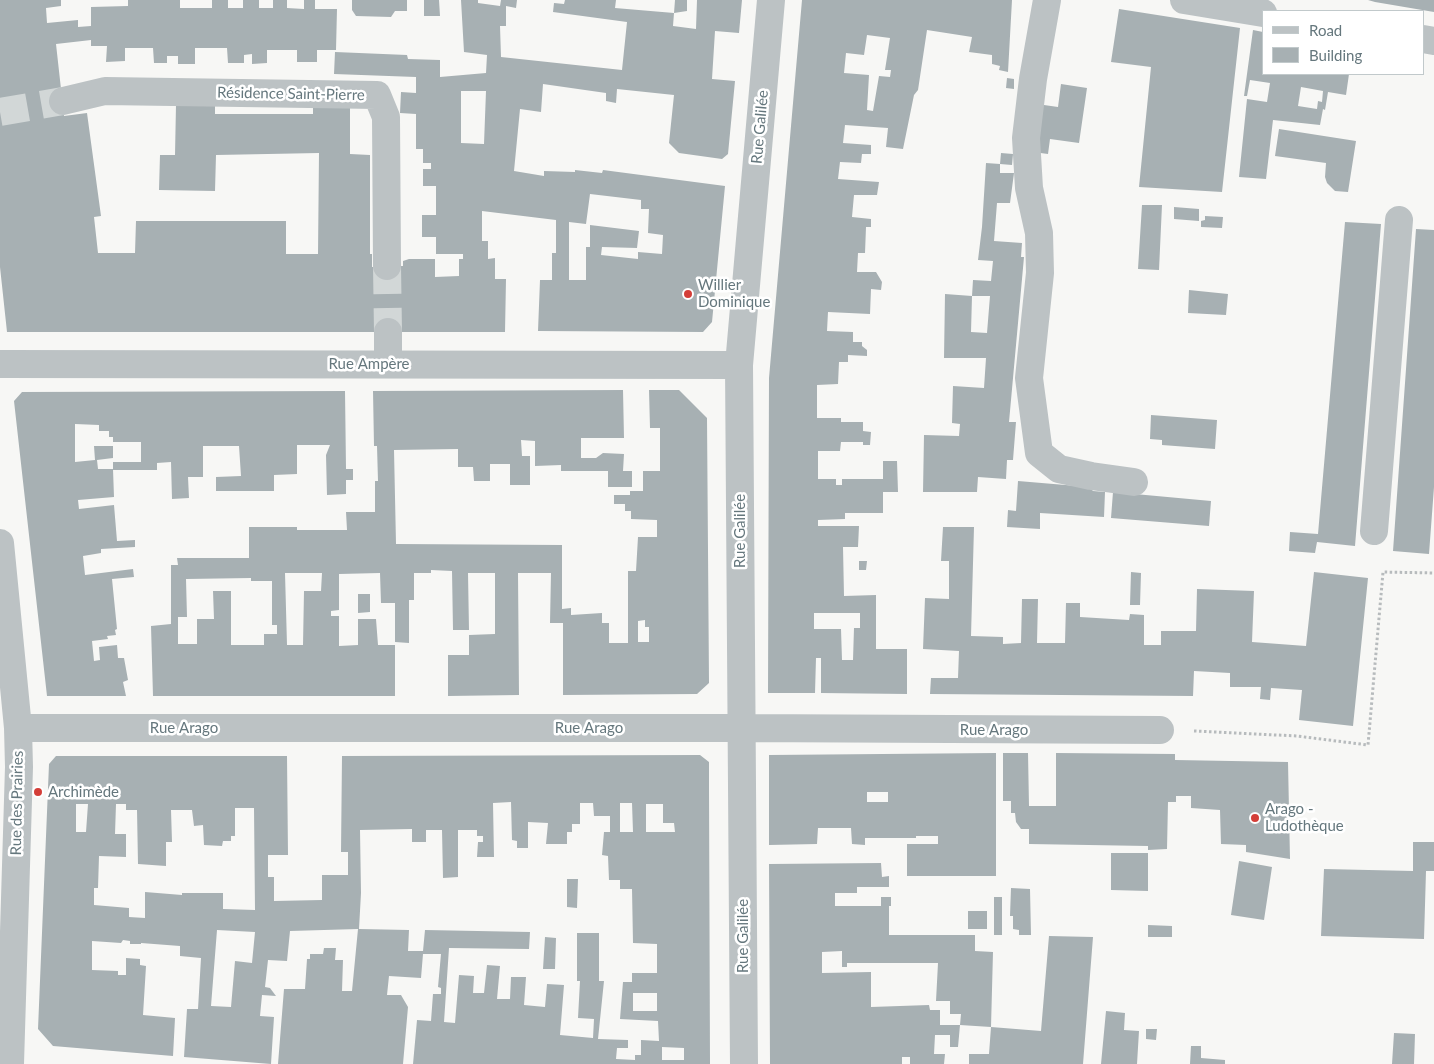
<!DOCTYPE html>
<html>
<head>
<meta charset="utf-8">
<style>
	body { margin:0 }
	#map { position:relative; width:1434px; height:1064px; overflow:hidden; background:#f7f7f5; font-family:Lato,sans-serif }
	canvas { display:block }
	.legend { position:absolute; left:1262px; top:10px; width:162px; height:65px; box-sizing:border-box; background:#fff; border:1px solid #c1c9cb; margin:0; padding:6px 9px; list-style:none; font-size:15px; color:#65777d }
	.legend li { display:flex; align-items:center; gap:10px; height:25px }
	.legend b { width:25px; border:1px solid #c1c9cb }
</style>
</head>
<body>
<div id="map">
<canvas width="1434" height="1064"></canvas>
<ul class="legend">
<li><b style="height:6px;background:#bcc2c4"></b>Road</li>
<li><b style="height:14px;background:#a7b0b3"></b>Building</li>
</ul>
</div>
<script>
const ctx = document.querySelector('canvas').getContext('2d');
ctx.lineJoin = 'round';
function fill(path, color) { ctx.fillStyle = color; ctx.fill(path, 'evenodd'); }
const shape = rows => new Path2D(rows.map(r => 'M' + r).join(''));
function stroke(path, color, width, dash) { ctx.strokeStyle = color; ctx.lineWidth = width; ctx.lineCap = dash ? 'butt' : 'round'; ctx.setLineDash(dash || []); ctx.stroke(path); }
function label(font, color, halo, rows, align = 'center') {
  ctx.font = font + ' Lato,sans-serif'; ctx.lineWidth = 5; ctx.setLineDash([]); ctx.textBaseline = 'middle'; ctx.strokeStyle = halo; ctx.fillStyle = color; for (const [text, x, y, turn = 0] of rows) {
    ctx.save(); ctx.translate(x, y); ctx.rotate((+turn || 0) * Math.PI / 180); ctx.textAlign = isNaN(turn) ? turn : align; if (halo) ctx.strokeText(text, 0, 0); ctx.fillText(text, 0, 0); ctx.restore();
  }
}
const building = shape([
	[0,0,61,0,61,6,46,8,47,23,78,20,78,27,91,26,91,7,128,6,128,0,180,0,180,8,212,8,212,0,228,0,228,8,243,8,243,0,259,0,259,8,273,8,273,0,287,0,287,8,304,9,304,0,315,0,315,9,337,9,336,50,317,50,317,62,297,62,297,50,267,50,267,63,252,64,252,54,244,55,244,63,228,63,227,48,195,48,195,64,178,64,178,56,167,56,167,63,154,63,153,48,125,48,125,61,106,62,107,46,91,46,91,40,56,44,64,116,87,113,101,216,94,217,98,253,135,253,136,221,286,221,286,254,318,254,319,153,216,155,215,191,159,190,160,155,175,155,176,105,215,105,215,114,313,114,313,103,350,103,350,154,370,155,370,254,372,254,372,267,403,266,403,261,409,259,435,259,435,277,459,276,459,259,463,259,463,254,436,254,436,237,422,237,422,215,436,215,436,186,423,186,423,169,431,169,431,163,423,163,423,149,416,149,416,114,400,113,401,92,416,93,416,77,334,74,335,52,407,55,408,59,440,60,440,77,486,73,487,55,464,52,461,0,478,0,478,3,500,6,501,0,517,0,516,8,506,6,506,26,500,26,501,57,622,70,627,22,553,12,554,3,564,4,565,0,616,0,615,8,674,13,673,26,696,29,697,0,742,0,739,33,715,31,712,79,735,81,728,154,722,159,679,153,669,143,674,95,617,89,616,103,606,101,606,93,543,84,541,112,520,109,514,171,544,176,544,171,575,172,575,170,602,173,603,170,725,186,712,322,703,332,538,331,540,280,552,280,552,253,556,253,556,220,482,211,482,241,488,241,488,259,495,258,495,279,506,279,505,332,7,332,0,267],
	[461,91,486,91,484,144,461,143],
	[590,194,641,200,641,209,649,209,648,233,663,235,662,254,638,252,638,259,601,255,602,247,637,248,639,231,590,225,590,247,586,247,586,280,569,280,569,222,586,224],
	[352,0,407,0,407,11,395,11,391,17,356,16,352,10],
	[424,0,439,0,440,16,424,16],
	[675,0,687,0,687,11,674,13],
	[802,0,1012,0,1008,72,999,70,1000,66,992,64,992,55,969,52,972,37,927,30,918,90,914,95,903,149,886,147,888,128,845,125,843,143,871,145,871,154,862,154,861,163,840,162,838,179,879,182,877,195,854,195,852,217,871,219,871,227,866,227,865,253,858,253,857,272,876,272,882,282,881,290,871,289,870,314,828,312,827,331,853,332,853,342,862,342,862,346,867,350,867,356,848,355,848,362,839,362,838,384,817,385,817,418,841,418,841,422,863,422,863,431,871,432,870,445,863,445,863,442,841,442,840,451,818,451,818,479,836,479,836,485,842,485,842,479,883,479,883,461,897,461,898,492,883,492,883,513,845,513,845,519,818,520,818,526,859,526,858,547,843,547,844,596,876,595,876,649,907,649,907,694,821,693,821,658,816,658,815,693,768,693,769,378],
	[867,35,890,38,885,70,891,70,890,77,879,76,873,111,867,110,869,75,844,73,846,53,864,55],
	[814,613,860,613,860,628,854,628,853,660,842,660,841,629,814,629],
	[1368,0,1434,0,1434,12,1375,2],
	[1119,9,1240,28,1222,192,1139,187,1151,67,1111,62],
	[1253,30,1263,32,1263,74,1349,74,1346,95,1328,92,1325,110,1323,109,1320,125,1273,120,1266,179,1239,177,1247,99,1267,102,1270,83,1250,80,1247,96,1244,96],
	[1301,87,1323,91,1322,102,1318,101,1317,109,1298,106],
	[1007,78,1014,79,1014,89,1006,88],
	[1061,84,1087,88,1079,143,1050,139,1048,154,1033,152,1037,104,1058,107],
	[1279,129,1356,141,1348,192,1335,191,1327,183,1325,177,1326,163,1275,156],
	[1001,153,1013,154,1012,165,1000,164],
	[986,163,1000,164,1000,173,1014,173,1010,203,997,203,994,241,1022,243,1021,257,1024,257,1009,422,1016,422,1013,460,1007,460,1006,479,978,477,977,492,923,492,924,435,959,436,960,424,952,423,953,386,984,388,986,358,944,358,945,294,972,296,971,332,987,333,990,296,972,296,973,280,991,281,993,261,978,260,982,227],
	[1142,205,1162,205,1159,270,1138,269],
	[1174,207,1199,209,1199,221,1174,219],
	[1205,216,1223,217,1222,228,1201,227,1201,221,1205,220],
	[1345,222,1381,224,1355,546,1317,542,1315,553,1289,551,1290,532,1318,534],
	[1416,229,1434,230,1434,487,1429,554,1393,551],
	[1189,290,1228,294,1226,315,1188,313],
	[623,390,624,438,581,438,581,458,596,458,603,453,624,454,623,471,632,471,632,487,608,487,608,471,561,471,561,465,535,466,535,441,521,440,522,456,530,456,530,485,510,485,510,464,490,464,490,481,474,481,473,467,458,467,458,449,394,450,396,544,562,545,562,609,571,608,571,615,602,613,602,623,609,623,609,643,628,643,628,571,636,571,638,537,657,537,657,520,631,519,631,511,625,511,625,504,614,504,614,495,630,495,630,491,643,491,643,471,660,471,660,428,650,428,649,390,679,390,707,418,709,683,697,694,563,695,563,623,550,623,551,573,518,573,519,695,448,696,448,655,469,655,469,635,495,634,495,573,468,573,469,630,453,630,452,571,431,570,431,573,414,573,414,600,409,600,409,643,395,642,395,603,381,603,380,573,339,574,339,610,331,611,331,616,339,616,339,646,358,645,358,619,376,619,378,645,395,645,395,696,153,696,151,626,171,624,171,565,178,565,177,558,249,558,249,527,297,527,297,530,347,530,346,512,375,512,375,481,378,481,377,446,374,446,373,391],
	[285,573,322,573,321,591,304,591,303,645,287,645],
	[251,578,251,581,272,581,272,625,277,625,277,634,264,634,264,645,231,645,231,591,213,591,214,619,197,619,197,644,178,644,178,617,187,617,186,579],
	[645,620,645,627,649,627,649,642,638,642,638,621],
	[345,391,346,469,353,469,353,480,346,480,346,494,327,495,326,455,330,445,297,445,297,474,274,475,274,491,216,491,216,477,241,476,239,446,203,446,203,477,188,477,189,498,172,499,171,462,157,463,157,470,113,470,113,462,141,462,141,442,113,442,113,437,109,437,109,431,99,431,99,425,75,424,75,462,95,460,94,446,113,446,113,458,97,460,98,469,113,469,114,497,78,500,79,509,114,505,117,541,135,540,135,547,101,549,101,553,83,556,85,575,133,569,134,577,112,579,117,629,115,630,116,635,107,636,108,639,92,641,94,661,100,660,99,647,117,645,118,658,124,658,128,680,123,682,126,696,47,696,14,401,22,392],
	[1151,415,1217,420,1215,449,1162,445,1162,440,1150,439],
	[1018,481,1089,487,1093,491,1105,492,1104,517,1040,513,1040,529,1007,527,1008,510,1016,511],
	[1113,492,1211,501,1209,526,1111,518],
	[943,527,974,527,971,636,1003,637,1003,644,1021,643,1022,599,1038,599,1037,643,1065,643,1066,603,1080,603,1080,617,1129,620,1130,614,1144,615,1144,645,1161,645,1161,631,1196,631,1197,589,1254,591,1252,642,1306,646,1314,572,1368,578,1353,726,1299,720,1302,690,1271,688,1270,700,1260,699,1261,687,1230,687,1230,673,1194,671,1193,696,930,694,931,678,958,678,959,651,923,649,925,598,949,599,949,561,941,561],
	[859,561,867,561,866,570,859,570],
	[1131,572,1141,573,1140,605,1130,605],
	[358,594,370,594,370,612,358,613],
	[996,753,996,876,907,876,907,844,938,844,938,836,916,836,916,838,865,838,865,845,852,844,851,828,818,828,817,844,769,845,769,755],
	[867,792,888,792,888,802,867,802],
	[1003,753,1028,753,1029,806,1056,806,1056,753,1175,754,1175,760,1288,762,1290,859,1246,852,1246,845,1221,844,1220,810,1191,808,1191,796,1176,796,1176,802,1168,802,1167,849,1148,850,1148,846,1029,844,1029,829,1021,829,1016,822,1015,813,1011,813,1011,801,1003,801],
	[700,755,709,762,709,787,710,1064,413,1064,417,1020,431,1021,433,994,441,994,441,988,438,987,441,954,423,954,421,978,389,976,387,995,401,995,408,1007,403,1064,278,1064,284,989,305,989,307,959,310,959,310,954,323,954,324,948,336,948,335,960,343,960,342,991,352,991,358,929,290,931,287,961,268,960,265,987,270,988,276,996,262,995,260,1016,274,1017,271,1064,184,1057,187,1009,198,1009,201,958,180,956,180,946,141,943,141,944,130,944,130,941,123,940,121,943,92,941,92,970,118,971,118,975,126,975,126,958,140,959,140,965,146,966,143,1015,175,1018,173,1056,53,1046,38,1029,49,764,56,756,287,756,288,855,268,855,268,877,274,877,274,901,322,900,322,875,348,875,348,852,341,852,342,756],
	[511,802,512,840,517,841,517,848,528,848,528,822,548,823,546,844,567,844,567,832,572,832,572,824,580,824,580,803,593,803,594,816,610,816,610,832,604,832,602,855,608,856,609,880,620,880,620,889,632,889,633,943,657,944,657,973,632,973,632,982,623,982,620,1019,658,1021,659,1041,641,1040,641,1055,635,1055,635,1060,616,1059,617,1048,628,1048,628,1040,598,1039,604,981,599,981,599,933,577,933,577,981,580,981,578,1018,594,1019,593,1038,560,1035,564,985,547,984,545,1007,524,1005,526,977,511,977,510,999,497,999,500,966,487,965,484,993,473,993,474,976,459,975,455,1023,444,1022,449,948,529,949,530,932,425,930,423,951,408,951,409,930,359,929,361,893,360,830,412,829,412,842,426,842,426,830,442,830,443,878,458,877,458,830,477,830,477,836,483,836,483,842,478,842,477,857,494,857,493,803],
	[620,803,632,803,633,832,620,832],
	[76,804,88,804,86,832,76,832],
	[116,804,126,804,126,810,137,810,138,864,166,866,166,842,172,842,171,810,192,810,194,826,203,825,204,845,222,846,223,841,231,841,231,836,235,836,235,808,254,808,255,910,223,909,223,893,182,893,182,895,145,892,145,918,129,917,129,908,94,905,94,888,98,888,99,856,126,857,126,834,115,834],
	[646,804,663,804,663,823,674,823,675,832,646,832],
	[217,930,255,932,252,963,235,961,231,1007,211,1006],
	[633,993,657,993,657,1011,633,1011],
	[662,1047,684,1048,684,1060,662,1060],
	[1413,842,1434,842,1434,871,1426,871,1424,939,1321,936,1324,869,1413,871],
	[1111,853,1148,853,1148,891,1111,890],
	[1239,861,1272,867,1264,920,1231,915],
	[881,863,882,877,889,876,889,887,857,887,857,893,835,893,835,906,881,906,881,897,891,897,891,906,889,906,889,935,975,935,975,951,993,952,991,1027,960,1025,961,1014,950,1014,950,1001,936,1001,938,963,847,963,847,967,842,967,842,951,822,952,822,973,871,972,871,1007,929,1005,930,1010,940,1010,940,1025,960,1025,958,1047,950,1047,950,1035,935,1035,934,1054,945,1054,944,1064,910,1064,910,1057,902,1057,902,1064,770,1064,769,864],
	[567,879,578,879,577,908,567,907],
	[1011,888,1030,889,1031,935,1019,935,1019,930,1013,929,1013,916,1010,916],
	[994,897,1002,897,1002,935,994,935],
	[968,911,987,911,987,929,968,929],
	[1148,925,1172,926,1172,937,1148,937],
	[1049,936,1093,937,1083,1064,969,1064,969,1054,989,1054,991,1027,1041,1031],
	[545,937,556,938,555,969,543,969],
	[1106,1011,1125,1013,1124,1030,1139,1031,1137,1064,1101,1064],
	[1146,1029,1157,1029,1156,1040,1146,1039],
	[1394,1033,1415,1034,1414,1064,1392,1064],
	[1191,1046,1201,1046,1201,1058,1225,1060,1225,1064,1190,1064]
]);
const minorTunnel = shape([
	[0,112,63,101],
	[387,266,388,332]
]);
const path = shape([
	[1194,731,1297,736,1368,745,1383,572,1434,573]
]);
const minor = shape([
	[1047,0,1033,79,1026,138,1029,188,1039,233,1040,273,1029,378,1039,453,1059,469,1091,476,1134,482],
	[1184,0,1263,13],
	[1423,39,1434,41],
	[63,101,105,91,377,95,386,117,387,266],
	[388,332,388,364],
	[0,364,739,365],
	[1374,531,1399,220],
	[0,543,18,728,19,767,10,1064],
	[18,728,741,728,1160,730],
	[744,1064,739,365,771,0]
]);
const markers = [
	[688,294,5,"#d43e38"],
	[38,792,5,"#d43e38"],
	[1255,818,5,"#d43e38"]
];
const streetNames = [
	["Résidence Saint-Pierre",291,94,1],
	["Rue Galilée",760,127,-85],
	["Rue Ampère",369,364],
	["Rue Galilée",740,531,-90],
	["Rue Arago",184,728],
	["Rue Arago",589,728],
	["Rue Arago",994,730],
	["Rue des Prairies",17,803,-89],
	["Rue Galilée",743,936,-90]
];
const poiNames = [
	["Willier",698,285],
	["Dominique",698,302],
	["Archimède",48,792],
	["Arago -",1265,809],
	["Ludothèque",1265,826]
];
fill(building, '#a7b0b3');
stroke(minorTunnel, '#d2d7d7', 28, [28, 14]);
stroke(path, '#b7bbbd', 3, [2.5, 2.5]);
stroke(minor, '#bcc2c4', 28);
for (const [x, y, r, color] of markers) { const dot = new Path2D(); dot.arc(x, y, r, 0, 2 * Math.PI); ctx.fillStyle = color; ctx.fill(dot); stroke(dot, '#fff', 2); }
label('15px', '#65777d', '#fff', streetNames);
label('15px', '#65777d', '#fff', poiNames, 'left');
</script>
</body>
</html>
